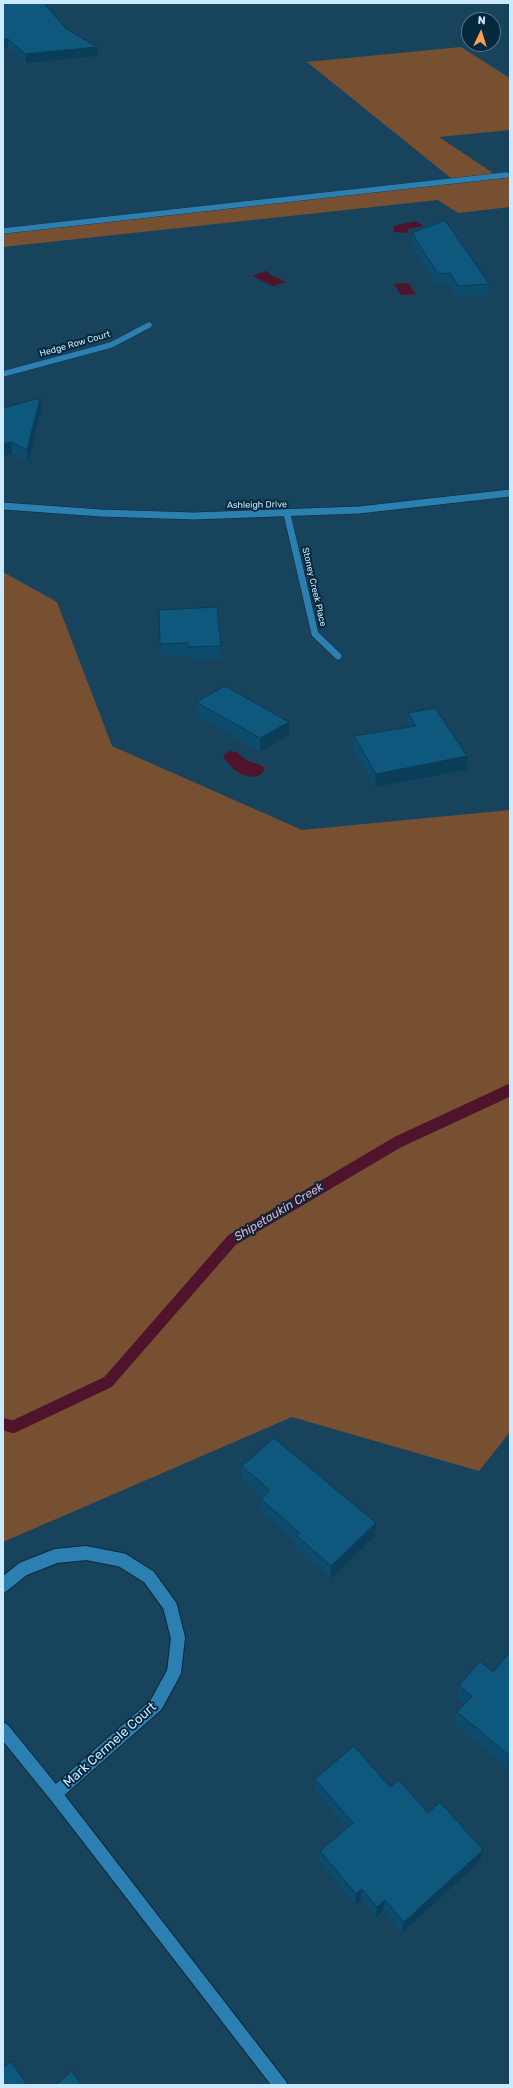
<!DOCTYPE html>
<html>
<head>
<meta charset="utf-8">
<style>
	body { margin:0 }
	#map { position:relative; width:513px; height:2088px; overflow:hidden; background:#18435d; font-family:Rubik,sans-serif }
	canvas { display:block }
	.frame { position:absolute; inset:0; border:4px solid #cbe9ff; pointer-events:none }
	.north { position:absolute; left:461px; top:12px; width:40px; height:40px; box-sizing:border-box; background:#05283d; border:1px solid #54758b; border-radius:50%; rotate:4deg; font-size:11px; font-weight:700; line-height:16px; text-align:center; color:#cbe9ff }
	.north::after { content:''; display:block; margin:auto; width:14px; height:18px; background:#fa9f4f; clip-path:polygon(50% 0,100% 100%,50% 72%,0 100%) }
</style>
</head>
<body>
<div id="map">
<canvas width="513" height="2088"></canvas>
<div class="frame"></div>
<div class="north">N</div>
</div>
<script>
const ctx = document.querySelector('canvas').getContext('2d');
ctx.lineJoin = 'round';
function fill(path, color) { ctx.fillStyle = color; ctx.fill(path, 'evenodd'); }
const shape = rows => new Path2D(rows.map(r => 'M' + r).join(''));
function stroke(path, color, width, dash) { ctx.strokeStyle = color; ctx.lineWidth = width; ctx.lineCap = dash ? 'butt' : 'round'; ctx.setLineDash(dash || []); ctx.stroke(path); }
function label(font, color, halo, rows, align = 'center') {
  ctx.font = font + ' Rubik,sans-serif'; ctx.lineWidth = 4; ctx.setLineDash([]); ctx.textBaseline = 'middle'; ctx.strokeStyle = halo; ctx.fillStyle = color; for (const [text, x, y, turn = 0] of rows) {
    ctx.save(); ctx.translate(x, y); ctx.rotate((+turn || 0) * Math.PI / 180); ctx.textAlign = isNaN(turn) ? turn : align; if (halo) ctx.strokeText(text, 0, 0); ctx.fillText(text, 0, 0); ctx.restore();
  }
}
const green = shape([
	[461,47,510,78,510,130,439,137,496,175,510,174,510,207,458,213,438,200,3,247,3,230,452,179,307,62],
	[3,572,57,602,112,746,302,830,510,810,510,1432,479,1471,292,1417,3,1542]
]);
const water = shape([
	[416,221,423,226,408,229,408,232,404,233,394,232,394,226],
	[266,271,270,273,269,274,286,282,273,286,252,276],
	[408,283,416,294,401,295,394,284],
	[230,751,237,752,246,760,263,766,264,771,260,775,253,777,243,775,233,769,223,757,226,753]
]);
const stream = shape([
	[3,1424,13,1427,108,1382,232,1240,398,1142,510,1090]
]);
const minorFar3 = shape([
	[497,176,510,175]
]);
const minorFar2 = shape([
	[3,231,506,175],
	[3,374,111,345,149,325]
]);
const minorFar1 = shape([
	[3,506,101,513,194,516,359,510,510,493],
	[287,514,315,634,338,656]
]);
const minor = shape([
	[3,1585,23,1569,56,1556,86,1553,122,1560,149,1577,170,1606,178,1638,174,1672,156,1705,55,1794,3,1730],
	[55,1794,280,2085]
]);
const wall = shape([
	[3,3,65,28,98,56,26,63,8,48],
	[412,233,489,284,488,295,457,297,449,284,437,285,411,244],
	[3,408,41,410,28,462,12,454,3,456],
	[159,610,221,646,221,659,189,660,189,656,161,657],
	[196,702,289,722,289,735,260,752,196,715],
	[408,713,467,756,466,770,375,787,353,749,354,736,407,727],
	[242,1466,376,1523,375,1536,331,1579,296,1549,296,1543,261,1512,261,1499,262,1497,242,1479],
	[510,1652,510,1770,455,1724,457,1712,464,1704,457,1698,459,1686,493,1672],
	[315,1779,428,1813,480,1861,402,1933,383,1911,376,1918,361,1900,355,1905,320,1862,320,1851,347,1828,315,1791]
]);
const shadedWall = shape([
	[3,39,8,39,8,48,3,48],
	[97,47,98,56,26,63,25,54],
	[40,398,41,410,28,462,27,450],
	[11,442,12,454,3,456,3,444],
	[289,722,289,735,260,752,260,738],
	[467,756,466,770,375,787,376,774],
	[376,1523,375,1536,331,1579,331,1566],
	[483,1850,480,1861,402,1933,404,1922],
	[362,1889,361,1900,355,1905,356,1894],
	[385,1900,383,1911,376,1918,377,1907]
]);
const building = shape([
	[3,3,44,3,65,28,97,47,25,54,8,39,3,39,3,3],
	[445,220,489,284,458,286,450,273,438,274,412,233,445,220],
	[40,398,27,450,11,442,3,444,3,408,40,398],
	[217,607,221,646,188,647,188,643,160,644,159,610,217,607],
	[225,686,289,722,260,738,196,702,225,686],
	[435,708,467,756,376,774,354,736,416,726,408,713,435,708],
	[274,1438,376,1523,331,1566,297,1536,300,1533,261,1499,270,1490,242,1466,274,1438],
	[510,1652,510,1756,457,1712,472,1696,459,1686,480,1661,493,1672,510,1652],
	[354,1746,390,1787,399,1780,428,1813,440,1802,483,1850,404,1922,385,1900,377,1907,362,1889,356,1894,320,1851,353,1823,315,1779,354,1746],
	[11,2061,27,2085,3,2085,3,2068,11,2061],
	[72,2071,81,2085,56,2085,72,2071]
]);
const farStreetnames = [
	["Hedge Row Court",75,344,-16],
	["Ashleigh Drive",257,505,-1],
	["Stoney Creek Place",314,587,77]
];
const waterNames = [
	["Shipetaukin Creek",279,1212,-31]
];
const nearStreetnames = [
	["Mark Cermele Court",110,1745,-42]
];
fill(green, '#765031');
fill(water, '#4f142c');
stroke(stream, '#4f142c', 12);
stroke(minorFar3, '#0e2838', 5);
stroke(minorFar2, '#0e2838', 6);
stroke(minorFar1, '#0e2838', 8);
stroke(minor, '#0e2838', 16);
stroke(minorFar3, '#2c80b1', 4.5);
stroke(minorFar2, '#2c80b1', 5.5);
stroke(minorFar1, '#2c80b1', 7);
stroke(minor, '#2c80b1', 14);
fill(wall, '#0c4b6c');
fill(shadedWall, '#0a3d58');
fill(building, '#0e577d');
stroke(building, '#0a3d58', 1);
label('9px', '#cbe9ff', '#05283d', farStreetnames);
label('italic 12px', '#f5a6be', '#05283d', waterNames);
label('13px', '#cbe9ff', '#05283d', nearStreetnames);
</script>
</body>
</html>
